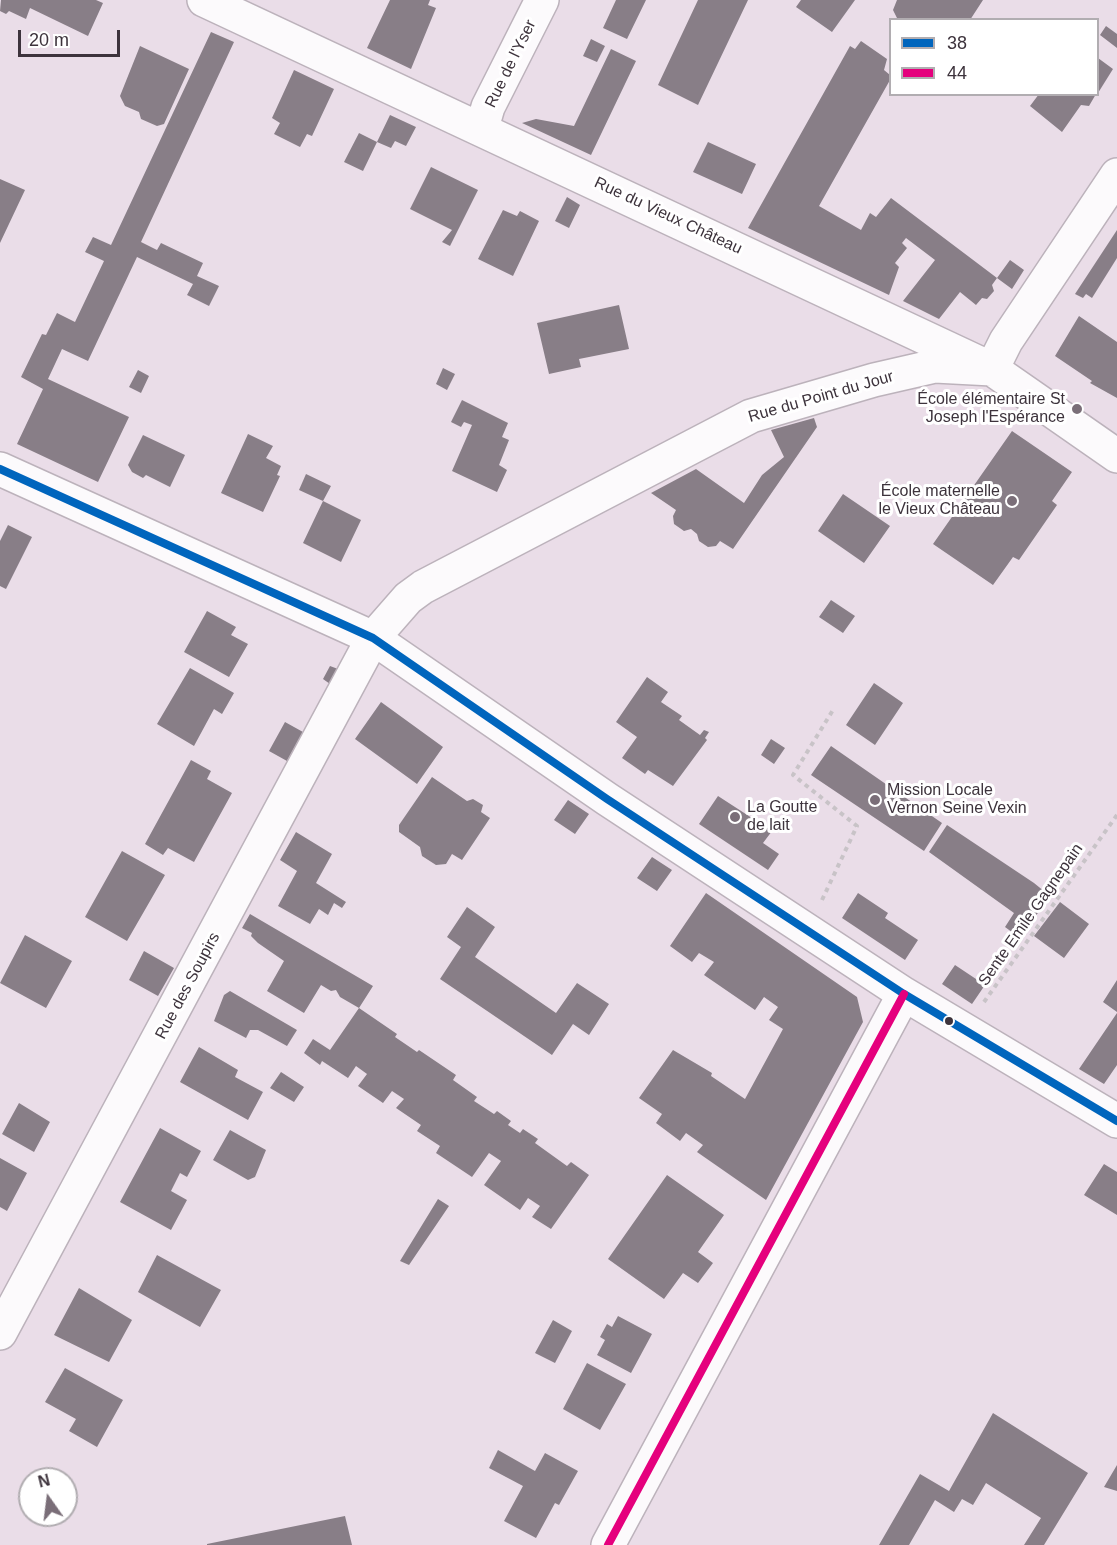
<!DOCTYPE html>
<html>
<head>
<meta charset="utf-8">
<style>
	body { margin:0 }
	#map { position:relative; width:1117px; height:1545px; overflow:hidden; background:#eadde8; font-family:Helvetica,sans-serif }
	canvas { display:block }
	.legend { position:absolute; left:889px; top:18px; width:210px; height:78px; box-sizing:border-box; background:#fff; border:2px solid #b1adb1; margin:0; padding:8px 10px; list-style:none; font-size:18px; color:#3d333c }
	.legend li { display:flex; align-items:center; gap:12px; height:30px }
	.legend b { width:30px; border:2px solid #b1adb1 }
	.north { position:absolute; left:18px; top:1467px; width:60px; height:60px; box-sizing:border-box; background:#fff; border:2px solid #b1adb1; border-radius:50%; rotate:346deg; font-size:16px; font-weight:700; line-height:24px; text-align:center; color:#3d333c }
	.north::after { content:''; display:block; margin:auto; width:21px; height:27px; background:#7a6e78; clip-path:polygon(50% 0,100% 100%,50% 72%,0 100%) }
	.scale { position:absolute; left:18px; top:30px; width:102px; height:27px; box-sizing:border-box; border:3px solid #3d333c; border-top:0; padding-left:8px; font-size:18px; line-height:21px; white-space:nowrap; color:#3d333c; -webkit-text-stroke:4px #fff; paint-order:stroke }
</style>
</head>
<body>
<div id="map">
<canvas width="1117" height="1545"></canvas>
<ul class="legend">
<li><b style="height:8px;background:#0065bd"></b>38</li>
<li><b style="height:8px;background:#e5007d"></b>44</li>
</ul>
<div class="north">N</div>
<div class="scale">20 m</div>
</div>
<script>
const ctx = document.querySelector('canvas').getContext('2d');
ctx.lineJoin = 'round';
function fill(path, color) { ctx.fillStyle = color; ctx.fill(path, 'evenodd'); }
const shape = rows => new Path2D(rows.map(r => 'M' + r).join(''));
function stroke(path, color, width, dash) { ctx.strokeStyle = color; ctx.lineWidth = width; ctx.lineCap = dash ? 'butt' : 'round'; ctx.setLineDash(dash || []); ctx.stroke(path); }
function label(font, color, halo, rows, align = 'center') {
  ctx.font = font + ' Helvetica,sans-serif'; ctx.lineWidth = 6; ctx.setLineDash([]); ctx.textBaseline = 'middle'; ctx.strokeStyle = halo; ctx.fillStyle = color; for (const [text, x, y, turn = 0] of rows) {
    ctx.save(); ctx.translate(x, y); ctx.rotate((+turn || 0) * Math.PI / 180); ctx.textAlign = isNaN(turn) ? turn : align; if (halo) ctx.strokeText(text, 0, 0); ctx.fillText(text, 0, 0); ctx.restore();
  }
}
const building = shape([
	[1,0,96,0,103,3,88,36,30,8,26,19,9,11,6,14,0,11],
	[390,0,430,0,428,5,436,8,411,69,367,48],
	[616,0,646,0,627,39,603,28],
	[698,0,748,0,698,105,658,85],
	[801,0,855,0,832,32,796,7],
	[897,0,983,0,970,20,898,20,893,10],
	[1106,26,1117,34,1117,48,1100,35],
	[211,32,234,42,141,242,157,250,161,243,203,263,197,276,219,286,209,306,187,295,193,284,137,257,88,361,62,349,48,379,129,417,98,482,17,444,43,389,21,377,42,334,46,335,57,313,75,322,104,261,85,252,93,237,111,245],
	[591,39,605,46,597,62,583,56],
	[861,41,887,59,884,70,890,75,890,80,819,206,861,230,870,213,876,217,891,198,997,278,1010,260,1024,270,1012,289,997,278,992,285,994,291,987,299,982,298,976,305,960,292,939,319,903,301,935,260,906,238,902,243,907,248,895,263,899,267,889,295,748,228,850,46,855,49],
	[140,46,189,69,164,124,157,126,141,119,139,112,125,106,120,96],
	[611,49,636,61,591,155,522,123,536,119,574,126],
	[1098,58,1113,69,1098,93],
	[294,70,334,89,312,136,307,134,300,147,274,134,280,123,272,118],
	[1039,94,1096,94,1089,106,1081,105,1062,132,1030,106],
	[390,115,416,127,406,146,395,141,391,148,377,142],
	[359,133,377,142,363,171,344,162],
	[708,142,756,164,742,194,693,172],
	[431,167,478,190,450,246,442,242,452,230,410,209],
	[0,179,25,190,0,243],
	[567,197,580,205,569,228,555,221],
	[503,210,517,216,520,211,539,221,513,276,478,259],
	[1117,230,1117,258,1092,298,1086,294,1083,298,1075,294],
	[619,305,629,349,579,359,581,367,549,374,537,323],
	[1079,316,1117,342,1117,398,1090,383,1092,381,1055,356],
	[443,368,455,374,447,390,436,384],
	[138,370,149,376,141,393,129,387],
	[462,400,508,423,502,437,509,440,499,465,507,470,497,492,452,471,472,425,464,422,461,427,451,422],
	[814,418,817,427,733,549,720,541,716,546,708,547,699,541,697,534,691,529,684,531,674,524,673,516,676,510,651,493,696,469,744,503,762,475,784,457,771,430],
	[1012,431,1072,472,1052,501,1057,505,1019,560,1013,557,993,585,933,544],
	[248,434,273,446,266,458,281,466,277,475,280,476,263,512,221,493],
	[143,435,185,455,170,487,146,475,143,478,132,472,128,465],
	[306,474,331,486,323,501,299,490],
	[843,494,890,526,864,563,818,531],
	[323,501,361,520,341,562,303,543],
	[8,525,32,537,6,589,0,586,0,541],
	[831,600,855,616,843,633,819,617],
	[207,611,236,627,231,635,248,644,229,677,184,652],
	[330,666,338,669,330,684,323,679],
	[190,668,234,693,222,714,214,709,194,746,157,724],
	[647,677,668,692,661,702,682,716,679,720,700,735,704,730,709,732,705,738,707,740,673,786,648,770,645,774,622,758,637,737,616,722],
	[874,683,903,703,875,745,846,725],
	[381,702,443,747,417,784,355,739],
	[285,722,303,732,287,761,269,751],
	[771,739,785,748,774,764,761,755],
	[831,746,942,823,924,851,811,775],
	[191,760,211,771,207,779,232,793,194,862,168,848,163,855,145,844],
	[432,777,467,801,473,799,483,805,481,812,490,818,462,860,452,854,446,864,436,865,422,856,420,847,399,832,399,825],
	[718,796,772,831,763,843,779,854,768,870,699,824],
	[568,800,589,814,575,834,554,820],
	[947,825,1034,883,1050,896,1020,938,1005,927,1014,913,929,852],
	[296,832,332,854,316,883,346,902,342,908,334,903,328,915,319,909,310,924,278,906,297,871,280,860],
	[122,851,165,875,127,941,85,917],
	[652,857,672,870,657,891,637,878],
	[706,893,857,997,863,1022,766,1200,697,1152,703,1145,686,1133,680,1141,656,1123,662,1114,639,1098,673,1050,712,1073,711,1076,745,1099,783,1029,769,1020,778,1007,764,997,755,1010,704,975,714,962,699,953,692,962,670,946],
	[858,893,888,913,885,918,918,940,905,960,842,918],
	[1060,902,1089,924,1064,958,1034,936],
	[467,907,495,927,475,957,556,1013,577,983,609,1004,589,1035,573,1024,552,1055,440,979,461,947,447,937],
	[250,914,373,986,359,1008,340,997,336,990,331,991,321,985,304,1013,267,991,284,961,258,943,251,936,252,933,242,928],
	[25,935,72,961,46,1008,0,983],
	[144,951,174,968,158,996,129,980],
	[955,965,985,985,972,1004,942,984],
	[1117,980,1117,1012,1103,1002],
	[230,991,297,1030,287,1046,258,1030,250,1030,246,1038,214,1021,224,995],
	[359,1008,397,1034,395,1037,417,1052,419,1050,456,1075,453,1080,477,1097,474,1101,494,1114,497,1111,511,1121,508,1125,520,1133,523,1129,538,1139,535,1143,567,1166,571,1162,589,1175,551,1229,532,1217,540,1206,528,1198,520,1210,484,1185,501,1161,489,1153,472,1177,436,1153,440,1146,417,1131,421,1125,396,1108,404,1099,392,1091,383,1103,358,1086,367,1074,356,1066,348,1078,322,1061,320,1065,304,1053,313,1039,330,1050],
	[1117,1013,1117,1065,1104,1084,1079,1069],
	[199,1047,238,1070,235,1077,263,1092,248,1120,180,1082],
	[281,1072,304,1087,294,1102,270,1088],
	[19,1103,50,1122,34,1152,2,1134],
	[160,1128,201,1151,187,1177,180,1173,171,1191,187,1200,171,1230,120,1202],
	[230,1130,266,1150,255,1177,248,1180,213,1160],
	[0,1158,27,1173,7,1211,0,1207],
	[1104,1164,1117,1172,1117,1215,1084,1195],
	[667,1175,724,1215,698,1252,713,1263,698,1283,683,1273,664,1299,608,1259],
	[438,1199,449,1206,409,1265,400,1261],
	[157,1255,221,1290,200,1327,138,1292],
	[79,1288,132,1320,109,1362,54,1335],
	[618,1316,652,1334,631,1373,597,1355,605,1340,600,1337,607,1324,612,1327],
	[553,1320,572,1331,555,1363,535,1353],
	[587,1363,626,1384,600,1430,563,1409],
	[65,1368,123,1400,97,1447,69,1431,76,1419,45,1402],
	[993,1413,1088,1473,1044,1545,1024,1545,1041,1518,986,1483,973,1505,962,1499,954,1512,935,1500,909,1545,879,1545,920,1474,949,1491],
	[498,1450,535,1471,545,1453,578,1471,559,1505,555,1503,536,1538,504,1521,523,1486,489,1468],
	[1117,1465,1117,1491,1104,1487],
	[345,1516,352,1545,207,1545,207,1544]
]);
const path = shape([
	[822,900,857,826,793,775,833,710],
	[984,1002,1117,815]
]);
const minor = shape([
	[204,0,992,369,1117,456],
	[482,128,488,107,542,0],
	[0,469,373,638,607,799,904,994,1117,1121],
	[0,1333,373,638,408,598,423,587,751,416,874,380,935,366,992,369,1006,341,1117,175],
	[608,1545,904,994]
]);
const bus1 = shape([
	[0,469,373,638,607,799,904,994,1117,1121]
]);
const bus2 = shape([
	[608,1545,904,994]
]);
const markers = [
	[1077,409,6,"#7a6e78"],
	[1012,501,6,"#7a6e78"],
	[875,800,6,"#7a6e78"],
	[735,817,6,"#7a6e78"],
	[949,1021,5,"#3d333c"]
];
const streetNames = [
	["Rue de l'Yser",511,64,-64],
	["Rue du Vieux Château",668,216,25],
	["Rue du Point du Jour",821,397,-16],
	["Sente Emile Gagnepain",1031,915,-55],
	["Rue des Soupirs",188,986,-62]
];
const poiNames = [
	["École élémentaire St",1065,400],
	["Joseph l'Espérance",1065,418],
	["École maternelle",1000,492],
	["le Vieux Château",1000,510],
	["Mission Locale",887,791,"left"],
	["Vernon Seine Vexin",887,809,"left"],
	["La Goutte",747,808,"left"],
	["de lait",747,826,"left"]
];
fill(building, '#887e87');
stroke(minor, '#bcb2bb', 36);
stroke(path, '#c8c3c7', 4, [4.5, 4.5]);
stroke(minor, '#fcfafc', 33);
stroke(bus1, '#0065bd', 8);
stroke(bus2, '#e5007d', 8);
for (const [x, y, r, color] of markers) { const dot = new Path2D(); dot.arc(x, y, r, 0, 2 * Math.PI); ctx.fillStyle = color; ctx.fill(dot); stroke(dot, '#fff', 2); }
label('16px', '#3d333c', '#fff', streetNames);
label('16px', '#3d333c', '#fff', poiNames, 'right');
</script>
</body>
</html>
